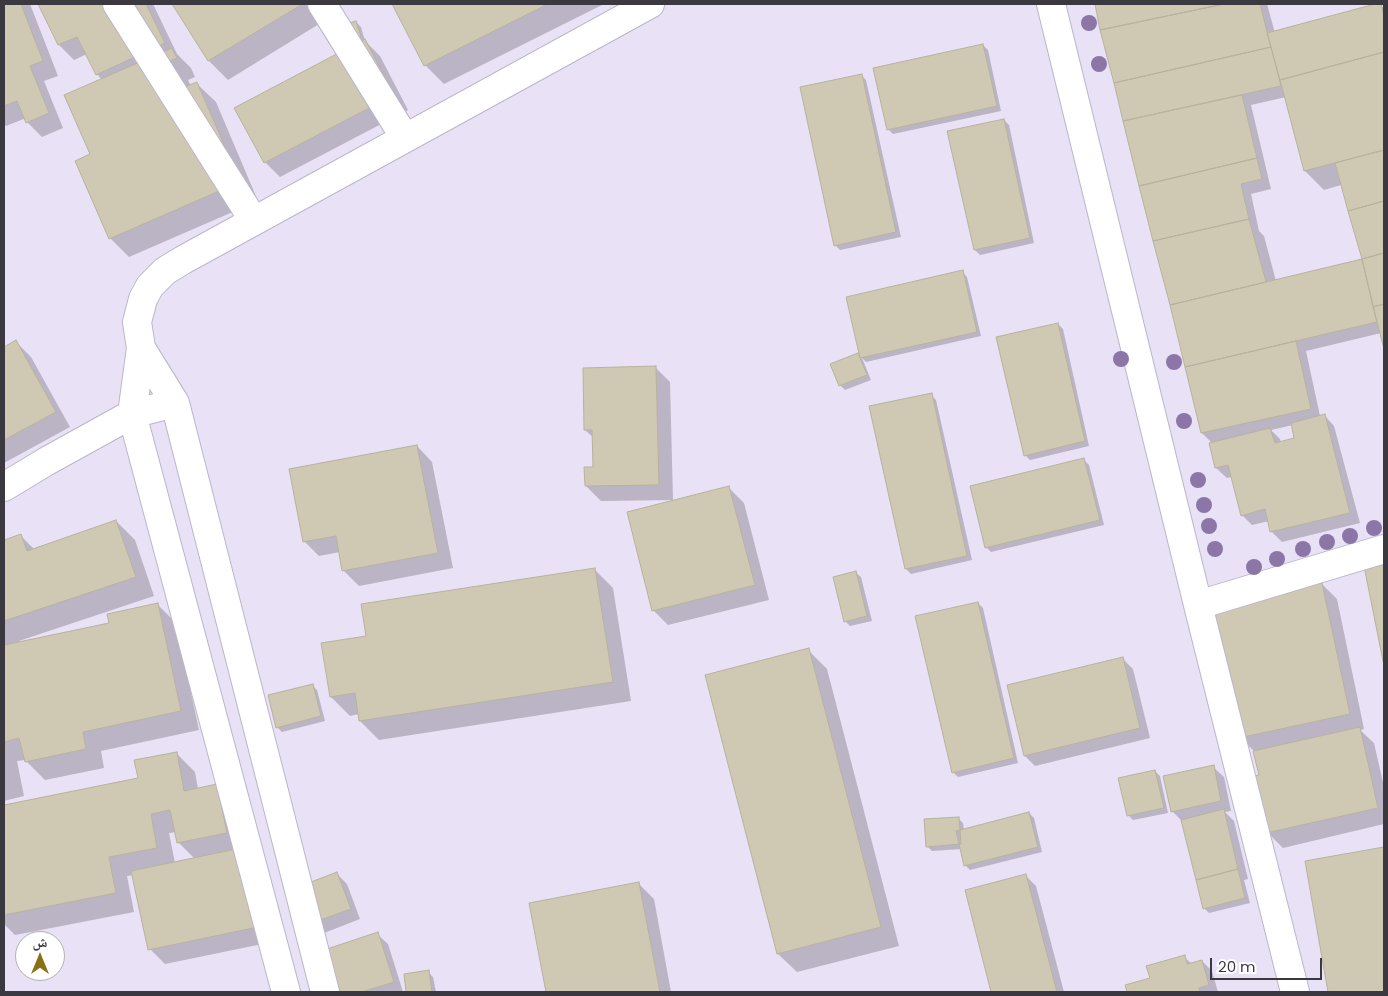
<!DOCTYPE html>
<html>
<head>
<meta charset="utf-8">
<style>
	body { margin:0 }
	#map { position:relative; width:1388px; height:996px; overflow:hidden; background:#e9e1f6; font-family:Poppins,"Noto Naskh Arabic",sans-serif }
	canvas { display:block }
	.frame { position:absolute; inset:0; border:5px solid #3b3840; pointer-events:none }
	.north { position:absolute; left:15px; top:931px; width:50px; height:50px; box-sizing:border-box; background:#fff; border:1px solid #b1afb3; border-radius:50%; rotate:0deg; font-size:14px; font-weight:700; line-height:20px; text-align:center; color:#3b3840 }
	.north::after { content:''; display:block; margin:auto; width:18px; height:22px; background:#887113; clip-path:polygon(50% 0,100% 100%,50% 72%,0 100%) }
	.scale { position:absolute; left:1210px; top:958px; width:112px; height:22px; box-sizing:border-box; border:2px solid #3b3840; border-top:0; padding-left:6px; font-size:15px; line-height:18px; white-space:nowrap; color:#3b3840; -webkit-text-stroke:4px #fff; paint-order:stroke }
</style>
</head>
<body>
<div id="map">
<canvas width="1388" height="996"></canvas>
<div class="frame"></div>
<div class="north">ش</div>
<div class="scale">20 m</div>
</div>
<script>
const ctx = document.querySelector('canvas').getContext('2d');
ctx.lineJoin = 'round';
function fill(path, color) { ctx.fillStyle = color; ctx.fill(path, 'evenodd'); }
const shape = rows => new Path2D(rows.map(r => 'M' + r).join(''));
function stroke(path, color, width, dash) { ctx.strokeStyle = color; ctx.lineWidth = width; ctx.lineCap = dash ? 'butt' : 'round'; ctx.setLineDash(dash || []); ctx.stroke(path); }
const shadow = shape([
	[4,4,30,4,58,76,44,81,63,128,42,137,27,122,26,118,6,126,4,123],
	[40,4,153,4,177,54,191,68,195,77,188,80,191,86,197,84,216,102,258,201,129,257,110,238,102,80,97,74,87,54,74,60,59,45],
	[174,4,306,4,319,24,228,80,209,61],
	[394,4,604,4,444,84,425,65],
	[1096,4,1267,4,1275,33,1379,4,1384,8,1384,345,1381,333,1306,351,1320,416,1324,415,1334,426,1360,523,1282,542,1272,532,1269,521,1252,525,1242,515,1232,477,1227,478,1216,468,1213,444,1202,433,1172,306,1154,240],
	[1286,97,1305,171,1324,190,1341,185,1363,260,1276,281,1264,236,1259,231,1251,194,1271,189,1251,105],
	[1293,425,1296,439,1281,443,1280,439,1271,430],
	[356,22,361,27,365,41,380,56,408,110,280,177,265,162,358,44],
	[983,45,988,50,1001,111,893,134,888,129],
	[861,75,866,80,901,237,840,250,835,245],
	[1004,120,1009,125,1034,243,980,255,975,250,949,132],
	[962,272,967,277,981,336,866,362,862,358,871,380,845,390,840,385,857,354,862,359,848,298],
	[1058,324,1063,329,1089,446,1030,460,1025,455],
	[16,342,31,357,70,427,4,463,4,349],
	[655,367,670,382,673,500,601,501,586,486,595,468,594,438,585,430],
	[931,395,936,400,972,560,911,574,906,569],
	[417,446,432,462,453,568,359,586,344,571,340,552,319,556,304,541],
	[1084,460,1089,465,1104,525,991,552,986,547],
	[729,488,744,503,769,600,668,625,653,610],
	[116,521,135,540,154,596,19,641,19,643,110,624,157,604,176,623,199,730,101,751,104,768,45,780,25,760,17,761,24,796,4,801,4,542,21,536,34,549],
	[1384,553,1384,660,1364,557],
	[594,569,613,588,631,701,379,740,360,721,359,714,350,716,331,697,367,637],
	[856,573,861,577,872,621,850,626,845,621],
	[1322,584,1337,599,1364,729,1360,730,1374,743,1384,787,1384,824,1283,848,1268,833,1260,776,1254,751,1240,737],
	[978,603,983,608,1018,763,958,777,953,772],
	[808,650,827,669,899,946,797,972,778,954],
	[1123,659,1133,669,1150,738,1035,766,1025,756,1008,686],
	[312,685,317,690,325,721,282,732,277,727],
	[176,753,195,772,198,789,216,786,272,942,165,964,150,949,133,875,127,876,134,912,15,935,4,924,4,806,139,779],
	[176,832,178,842,195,859,175,863,169,833],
	[1213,767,1224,777,1231,811,1225,812,1234,821,1248,879,1244,880,1250,903,1209,913,1204,908,1183,822,1172,811],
	[1155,771,1160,776,1168,813,1133,820,1128,815],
	[1029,813,1034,818,1042,852,970,870,965,865,962,849,932,851,927,846,958,818,963,823,964,830],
	[1384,848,1384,992,1329,992,1306,862],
	[337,874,347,884,360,919,324,933,313,922],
	[1026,876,1036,886,1064,992,993,992,966,891],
	[639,884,654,899,671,992,547,992,531,904],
	[377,934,388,944,403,992,342,992,328,949],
	[1184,957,1192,964,1202,961,1212,971,1218,992,1128,992,1127,986,1152,979],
	[428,972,433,977,436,992,408,992,405,975]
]);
const building = shape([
	[4,4,21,4,43,61,30,66,49,113,26,123,17,101,4,106,4,4],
	[38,4,146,4,165,43,96,75,77,37,58,45,38,4],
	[172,4,300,4,301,5,208,61,172,4],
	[392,4,548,4,424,66,392,4],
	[1095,4,1224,4,1100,30,1095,4],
	[1224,4,1260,4,1271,47,1114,83,1100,30,1224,4],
	[1375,4,1381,4,1384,17,1384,52,1280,80,1267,33,1375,4],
	[356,21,361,36,337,43,332,28,356,21],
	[365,39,394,95,264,163,234,108,365,39],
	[983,44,997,106,887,130,873,68,983,44],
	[1271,47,1281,86,1123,121,1114,83,1271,47],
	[172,48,177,58,170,61,182,88,197,82,240,182,109,239,75,161,90,154,64,95,172,48],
	[1384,52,1384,150,1304,171,1280,80,1384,52],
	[862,74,896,232,834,246,800,87,862,74],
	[1242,95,1257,158,1139,186,1123,121,1242,95],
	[1004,119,1030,238,974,250,947,131,1004,119],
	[1384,150,1384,201,1348,211,1335,163,1384,150],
	[1257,158,1262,179,1241,184,1249,219,1153,241,1139,186,1257,158],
	[1384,201,1384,253,1362,259,1348,211,1384,201],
	[1249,219,1266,282,1170,305,1153,241,1249,219],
	[1384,253,1384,304,1373,307,1362,259,1384,253],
	[1362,259,1377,322,1185,367,1170,305,1362,259],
	[963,270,977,332,860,358,846,297,963,270],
	[1384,304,1384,349,1373,307,1384,304],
	[1058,323,1085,441,1024,456,996,337,1058,323],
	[16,340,56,412,4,440,4,347,16,340],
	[1296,341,1311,409,1201,433,1185,367,1296,341],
	[858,353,867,375,839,386,830,364,858,353],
	[656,366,659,485,585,486,584,467,593,467,592,430,584,430,583,368,656,366],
	[932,393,967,556,905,569,869,406,932,393],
	[1325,414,1350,513,1270,532,1265,509,1241,516,1228,465,1215,468,1209,443,1270,428,1275,443,1294,438,1291,423,1325,414],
	[417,445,438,553,342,571,336,536,303,542,289,469,417,445],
	[1084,458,1100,520,985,548,970,486,1084,458],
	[729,486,755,585,652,611,627,512,729,486],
	[116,520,136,577,4,621,4,540,21,534,27,551,116,520],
	[1384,552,1384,666,1362,556,1384,552],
	[595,568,613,682,359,721,355,693,330,697,321,643,366,636,361,604,595,568],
	[856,571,867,616,844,622,833,577,856,571],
	[1322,583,1350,714,1239,738,1211,607,1322,583],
	[978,602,1014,758,952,773,915,616,978,602],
	[158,603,181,711,83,732,86,749,25,762,19,738,4,742,4,645,109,623,107,614,158,603],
	[809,648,881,927,777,954,705,675,809,648],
	[1123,657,1140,728,1024,756,1007,685,1123,657],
	[313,684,321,716,276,728,268,695,313,684],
	[1360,727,1378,808,1266,833,1254,776,1259,775,1253,751,1360,727],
	[177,752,184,791,217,784,227,833,177,843,170,810,151,814,157,848,109,857,116,893,4,915,4,805,138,778,134,760,177,752],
	[1214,765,1221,801,1171,812,1163,776,1214,765],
	[1155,770,1164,808,1127,816,1118,778,1155,770],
	[1224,809,1238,869,1196,880,1181,820,1224,809],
	[1029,812,1038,847,964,866,956,831,1029,812],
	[959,817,961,844,926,847,924,819,959,817],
	[1384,847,1384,992,1328,992,1305,861,1384,847],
	[241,848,258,927,148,950,131,871,241,848],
	[1238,869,1245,898,1203,909,1196,880,1238,869],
	[337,872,351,909,312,923,298,887,337,872],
	[1026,874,1057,992,991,992,965,890,1026,874],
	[639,882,660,992,546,992,529,903,639,882],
	[378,932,394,982,362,992,340,992,327,949,378,932],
	[1185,955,1187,964,1202,960,1209,985,1199,988,1200,992,1127,992,1125,985,1150,978,1146,966,1185,955],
	[429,970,432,992,406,992,404,974,429,970]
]);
const minor = shape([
	[117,4,254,221],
	[322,4,405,138],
	[1051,4,1198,605,1295,992],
	[141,348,175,403,325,992],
	[4,487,47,461,132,414,175,403],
	[1198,605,1384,549],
	[286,992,132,414,141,348,137,322,143,299,150,286,165,271,183,260,650,4]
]);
const trees = [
	[1089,23],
	[1099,64],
	[1121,359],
	[1174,362],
	[1184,421],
	[1198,480],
	[1204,505],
	[1209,526],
	[1374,528],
	[1350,536],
	[1327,542],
	[1215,549],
	[1303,549],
	[1277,559],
	[1254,567]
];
fill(shadow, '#0003');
fill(building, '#cfc9b4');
stroke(building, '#b7b29d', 1);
stroke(minor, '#bcb5c9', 30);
stroke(minor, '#fff', 28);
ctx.fillStyle = '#8c75a7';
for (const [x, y] of trees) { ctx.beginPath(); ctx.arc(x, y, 8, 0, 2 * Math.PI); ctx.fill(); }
</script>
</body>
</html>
